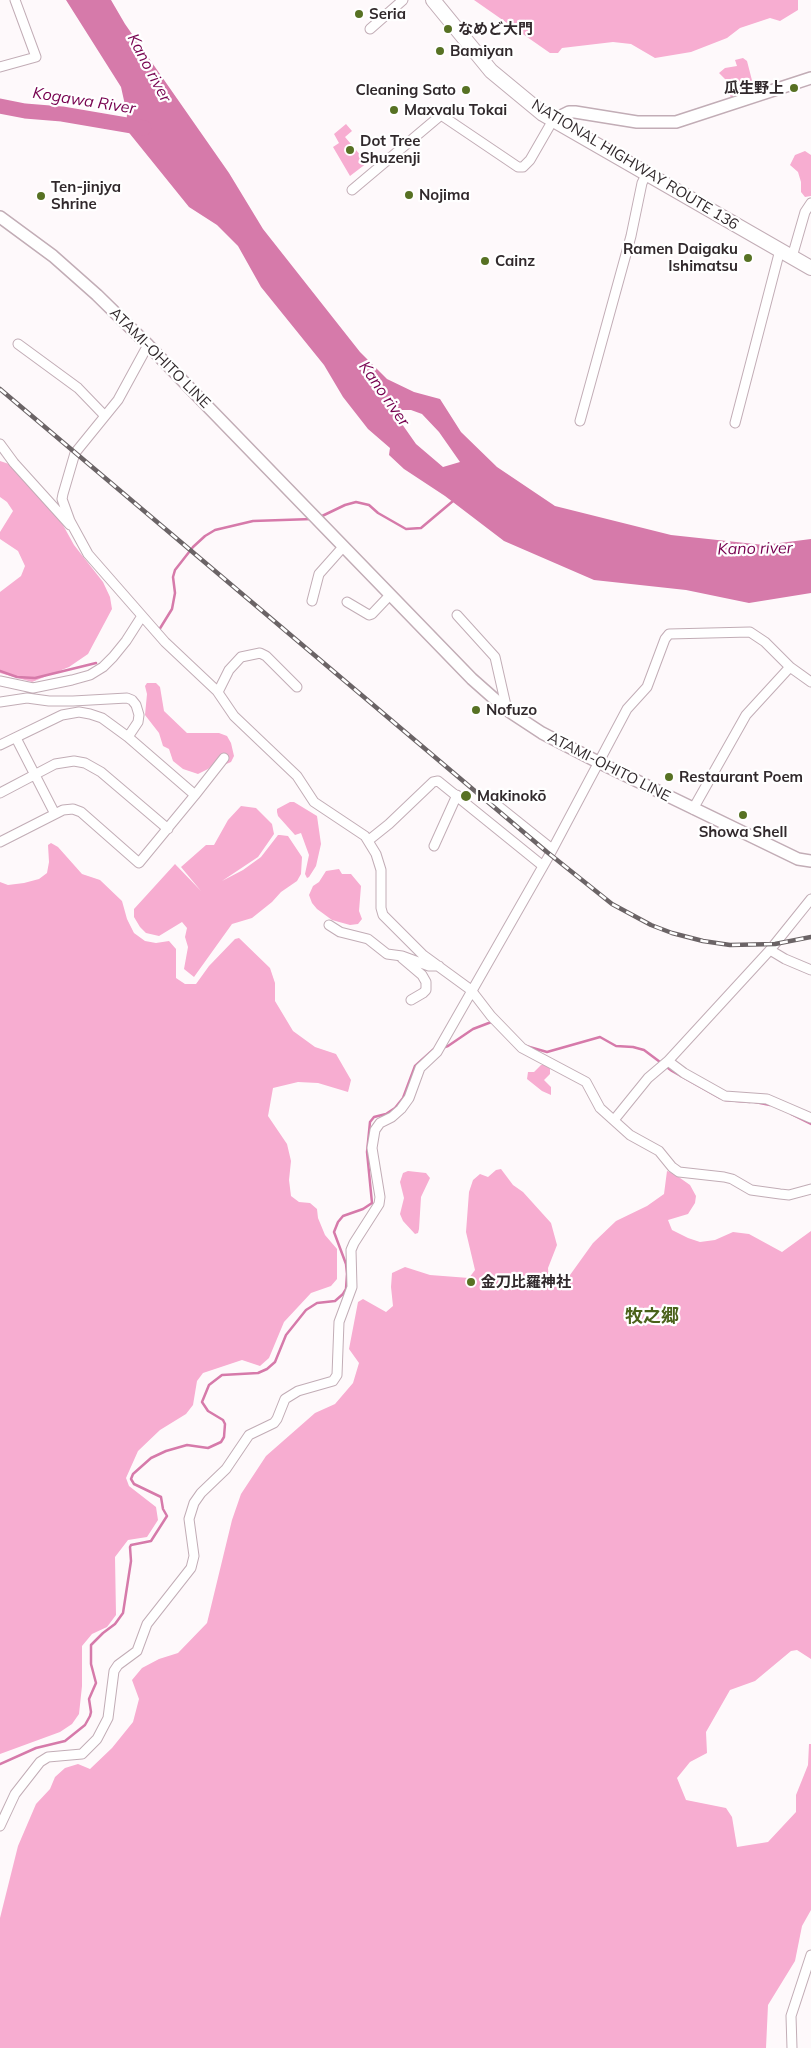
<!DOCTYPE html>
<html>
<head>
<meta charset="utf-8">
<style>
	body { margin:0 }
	canvas { display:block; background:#fef9fb }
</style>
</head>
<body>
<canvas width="811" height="2048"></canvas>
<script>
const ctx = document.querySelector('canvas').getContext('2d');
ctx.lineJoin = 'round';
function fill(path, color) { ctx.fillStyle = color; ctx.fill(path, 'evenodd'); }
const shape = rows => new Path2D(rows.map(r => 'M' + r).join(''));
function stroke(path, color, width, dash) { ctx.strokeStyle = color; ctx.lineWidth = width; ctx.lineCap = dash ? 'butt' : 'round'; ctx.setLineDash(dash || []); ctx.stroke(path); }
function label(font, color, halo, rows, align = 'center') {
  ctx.font = font + ' Mulish,"Noto Sans JP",sans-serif'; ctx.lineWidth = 4.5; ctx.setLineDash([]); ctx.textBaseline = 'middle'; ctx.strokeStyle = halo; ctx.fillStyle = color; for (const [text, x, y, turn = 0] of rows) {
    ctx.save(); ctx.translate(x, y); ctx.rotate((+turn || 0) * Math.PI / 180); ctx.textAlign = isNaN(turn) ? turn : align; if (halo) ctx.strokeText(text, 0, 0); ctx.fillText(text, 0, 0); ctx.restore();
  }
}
const green = shape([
	[474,0,798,0,798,10,780,21,770,18,740,28,727,38,691,52,655,58,631,44,613,42,562,48,558,53,550,53],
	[743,58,747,61,755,92,731,98,728,90,728,82,719,73,725,68,737,66,735,60],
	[346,124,352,131,345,137,367,163,350,176,333,147,339,143,334,134],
	[805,151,811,155,811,196,805,197,801,192,801,182,798,172,790,165,795,155],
	[0,461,12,465,58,516,74,545,103,582,110,597,112,609,88,654,69,667,32,682,0,673,0,592,21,576,25,566,18,551,0,539,0,532,13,511,7,502,0,497],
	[147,683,156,683,160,687,164,711,187,733,219,733,227,736,231,743,234,756,231,762,224,765,215,763,208,769,198,774,183,769,173,761,169,749,163,746,159,733,145,715,147,694,145,686],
	[290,802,294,802,317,816,321,844,316,866,309,877,307,878,305,874,309,855,301,833,295,835,278,816,277,812,277,809],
	[241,806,256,808,272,824,274,834,258,857,222,881,243,870,261,857,278,835,280,835,288,836,302,857,301,874,297,881,281,892,272,902,252,918,232,924,194,977,184,969,188,947,185,937,187,928,182,922,159,936,146,933,140,927,134,917,134,909,175,864,201,891,181,867,206,845,214,845,228,820],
	[51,843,58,847,82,874,100,880,122,901,127,919,134,933,145,941,156,943,169,941,176,949,176,978,185,984,196,984,209,966,235,939,239,938,270,968,275,983,275,1001,293,1031,315,1047,336,1054,351,1080,348,1092,318,1083,298,1082,273,1088,268,1116,287,1144,291,1161,289,1180,291,1196,299,1202,310,1203,317,1209,318,1218,325,1235,337,1249,337,1279,331,1286,311,1293,284,1322,269,1358,260,1366,242,1360,203,1373,197,1381,193,1405,186,1414,160,1430,138,1451,126,1478,129,1486,156,1507,158,1520,147,1537,128,1540,115,1557,116,1615,107,1627,92,1634,82,1646,82,1686,79,1714,72,1724,60,1732,0,1754,0,882,8,885,24,883,39,879,47,873,49,862,48,845],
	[339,869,342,874,351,874,361,886,359,911,362,919,358,924,350,925,332,920,317,909,312,903,309,895,313,886,319,882,326,871],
	[541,1065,547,1065,550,1069,550,1074,544,1080,551,1087,551,1095,542,1091,527,1079,528,1072,534,1072],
	[501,1169,513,1185,523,1192,551,1223,557,1245,548,1268,549,1284,570,1275,593,1243,616,1221,647,1206,664,1194,667,1171,673,1173,690,1185,696,1196,695,1203,688,1214,668,1220,672,1230,688,1238,700,1242,715,1240,733,1232,749,1234,782,1252,811,1231,811,1659,797,1650,791,1651,755,1681,730,1690,706,1732,707,1753,690,1762,677,1778,686,1800,726,1808,732,1817,737,1847,768,1842,796,1812,796,1795,808,1765,809,1744,811,1744,811,1910,802,1926,795,1961,768,2005,766,2048,0,2048,0,1918,18,1846,36,1804,50,1789,55,1777,65,1768,78,1764,90,1769,112,1748,133,1722,139,1699,132,1680,142,1668,159,1659,178,1653,207,1623,232,1520,241,1494,266,1456,315,1413,335,1404,353,1383,359,1363,349,1349,358,1302,363,1299,386,1312,393,1306,391,1287,392,1273,405,1267,430,1275,469,1278,475,1270,466,1232,469,1192,473,1180,480,1174,488,1177,496,1170],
	[408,1171,426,1173,430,1178,421,1197,419,1229,418,1233,415,1234,403,1221,400,1214,404,1198,400,1182,403,1173]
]);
const water = shape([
	[66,0,111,0,125,24,229,173,263,229,360,352,387,379,414,392,440,399,461,432,497,467,555,506,671,535,764,545,811,539,811,593,749,603,686,590,594,580,504,541,445,496,404,469,389,455,390,448,368,429,343,397,324,365,261,287,238,246,217,225,189,207,126,129,127,114,121,87],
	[397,410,411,410,422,414,439,432,460,462,443,467,416,444,402,424]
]);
const stream = shape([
	[320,517,345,505,356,502,369,505,378,513,406,529,421,528,453,501],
	[159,630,172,609,175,593,173,577,175,570,193,547,205,536,215,530,253,521,312,519],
	[0,671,17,677,35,678,96,663],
	[526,1046,547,1052,600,1037,616,1046,633,1047,644,1050,672,1071,720,1098],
	[442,1048,448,1046,473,1029,494,1021],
	[725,1100,750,1102],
	[755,1102,770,1105],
	[791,1114,811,1124],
	[0,1764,36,1748,65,1741,85,1725,90,1716,91,1712,89,1699,96,1683,91,1664,91,1645,103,1633,115,1624,123,1613,131,1561,130,1547,131,1545,151,1541,167,1516,163,1509,161,1497,134,1484,131,1479,133,1474,151,1458,166,1451,187,1445,208,1448,221,1442,224,1437,225,1424,223,1420,208,1411,202,1402,209,1385,222,1375,258,1373,267,1369,275,1362,286,1335,306,1310,317,1303,335,1301,343,1294,346,1289,347,1274,346,1264,334,1232,338,1222,343,1216,363,1209,372,1203,367,1152,370,1122,374,1117,386,1114,395,1108,403,1098,415,1066,434,1049]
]);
const river = shape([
	[0,106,25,111,62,114,144,128]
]);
const minor = shape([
	[370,29,403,0],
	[0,67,36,57,15,0],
	[352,190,441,115,518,167,523,167,530,160,553,120],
	[792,257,805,212,811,203],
	[18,344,78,388,105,416],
	[148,345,118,400,75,453,63,494,62,499,70,521,88,554,165,642,217,691,234,716,297,776,314,802,365,836,376,854,381,870,381,908,383,915,423,955,471,990,491,1016,522,1048,586,1082,600,1108,630,1135,659,1151,672,1167,679,1172,724,1177,732,1179,751,1190,780,1194,789,1195,811,1189],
	[580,421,631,236,642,183,647,173],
	[735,423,780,250],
	[0,444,14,463,70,525],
	[312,601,319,574,343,547],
	[347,602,369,615,372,614,390,595],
	[457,615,495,657,507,710],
	[0,681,33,688,72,680,90,675,103,667,113,657,126,641,142,616],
	[218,692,229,670,241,657,260,653,266,656,297,687],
	[0,702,27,698,49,701,73,701,127,698,132,700,136,705,139,715,138,722,128,737],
	[16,738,55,814],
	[0,745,62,715,79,712,90,714,102,718,128,737,195,795,139,863,81,812,73,809,63,810,0,842],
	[0,793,55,764,74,761,85,763,101,772,168,829],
	[195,795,224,758],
	[492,801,552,849],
	[693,809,746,715,790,667],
	[369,840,389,824,433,782,438,781,543,866],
	[434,846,457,795],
	[329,925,340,932,368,939,387,954,402,956,429,966,439,966],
	[770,950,785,959,811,970],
	[402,958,422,975,426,982,426,990,423,993,411,1000],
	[668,1061,684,1073,725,1096,767,1099,811,1118],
	[614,1120,648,1078,668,1061,770,950,811,899],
	[0,1826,15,1794,40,1762,48,1757,82,1754,97,1739,108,1718,114,1671,118,1665,137,1651,147,1624,191,1568,194,1556,189,1519,194,1503,201,1493,226,1469,249,1435,274,1423,277,1419,285,1399,298,1391,333,1381,337,1375,339,1322,352,1287,351,1250,354,1243,379,1204,380,1197,372,1148,375,1130,380,1123,392,1117,401,1109,409,1098,420,1068,437,1052,550,854,627,709,647,687,665,639,669,634,750,632,765,642,790,667,811,682],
	[792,2048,791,2016,811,1955]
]);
const major = shape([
	[553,120,569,112,575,112,637,122,676,122,811,78],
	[0,217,53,256,97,295,148,345,472,679,507,710,542,733,598,762,798,859,811,861]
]);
const highway = shape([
	[433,0,491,71,543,114,811,268]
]);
const rail = shape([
	[0,389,547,852,612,904,651,925,672,933,703,941,730,945,775,944,811,937]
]);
const markers = [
	[359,14,5,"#577123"],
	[448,29,5,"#577123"],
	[440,51,5,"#577123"],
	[794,88,5,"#577123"],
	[466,90,5,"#577123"],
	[394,110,5,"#577123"],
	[350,150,5,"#577123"],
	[409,195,5,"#577123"],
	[41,196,5,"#577123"],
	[748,258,5,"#577123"],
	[485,261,5,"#577123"],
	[476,710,5,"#577123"],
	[669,777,5,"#577123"],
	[466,796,6,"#577123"],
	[743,815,5,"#577123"],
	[471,1282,5,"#577123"]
];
const poiNames = [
	["Seria",369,14],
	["なめど大門",458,29],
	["Bamiyan",450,51],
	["瓜生野上",784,88,"right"],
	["Cleaning Sato",456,90,"right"],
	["Maxvalu Tokai",404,110],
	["Dot Tree",360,141],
	["Shuzenji",360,158],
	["Ten-jinjya",51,187],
	["Shrine",51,204],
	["Nojima",419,195],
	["Ramen Daigaku",738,249,"right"],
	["Ishimatsu",738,266,"right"],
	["Cainz",495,261],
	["Nofuzo",486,710],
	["Restaurant Poem",679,777],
	["Makinokō",477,796],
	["Showa Shell",743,832,"center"],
	["金刀比羅神社",481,1282]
];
const streetNames = [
	["NATIONAL HIGHWAY ROUTE 136",635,165,31],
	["ATAMI-OHITO LINE",160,358,45],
	["ATAMI-OHITO LINE",609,767,27]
];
const waterNames = [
	["Kano river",149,68,62],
	["Kogawa River",84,101,9],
	["Kano river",384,394,55],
	["Kano river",755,549,-1]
];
const quarterNames = [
	["牧之郷",652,1317]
];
fill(green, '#f7add1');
fill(water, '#d67aaa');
stroke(stream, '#d67aaa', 2.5);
stroke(river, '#d67aaa', 15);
stroke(minor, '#c2adb6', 11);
stroke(major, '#c2adb6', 14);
stroke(highway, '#c2adb6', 16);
stroke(minor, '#fff', 9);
stroke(major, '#fff', 11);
stroke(highway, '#fff', 14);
stroke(rail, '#6b6466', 4.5);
stroke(rail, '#fff', 2.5, [8]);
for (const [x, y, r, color] of markers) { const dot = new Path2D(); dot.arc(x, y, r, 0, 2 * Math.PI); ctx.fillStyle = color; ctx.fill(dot); stroke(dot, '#fff', 2); }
label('bold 15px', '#31292c', '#fff', poiNames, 'left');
label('15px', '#31292c', '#fff', streetNames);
label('italic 16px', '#76004f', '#fff', waterNames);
label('bold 18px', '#4a611a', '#fff', quarterNames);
</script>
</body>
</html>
